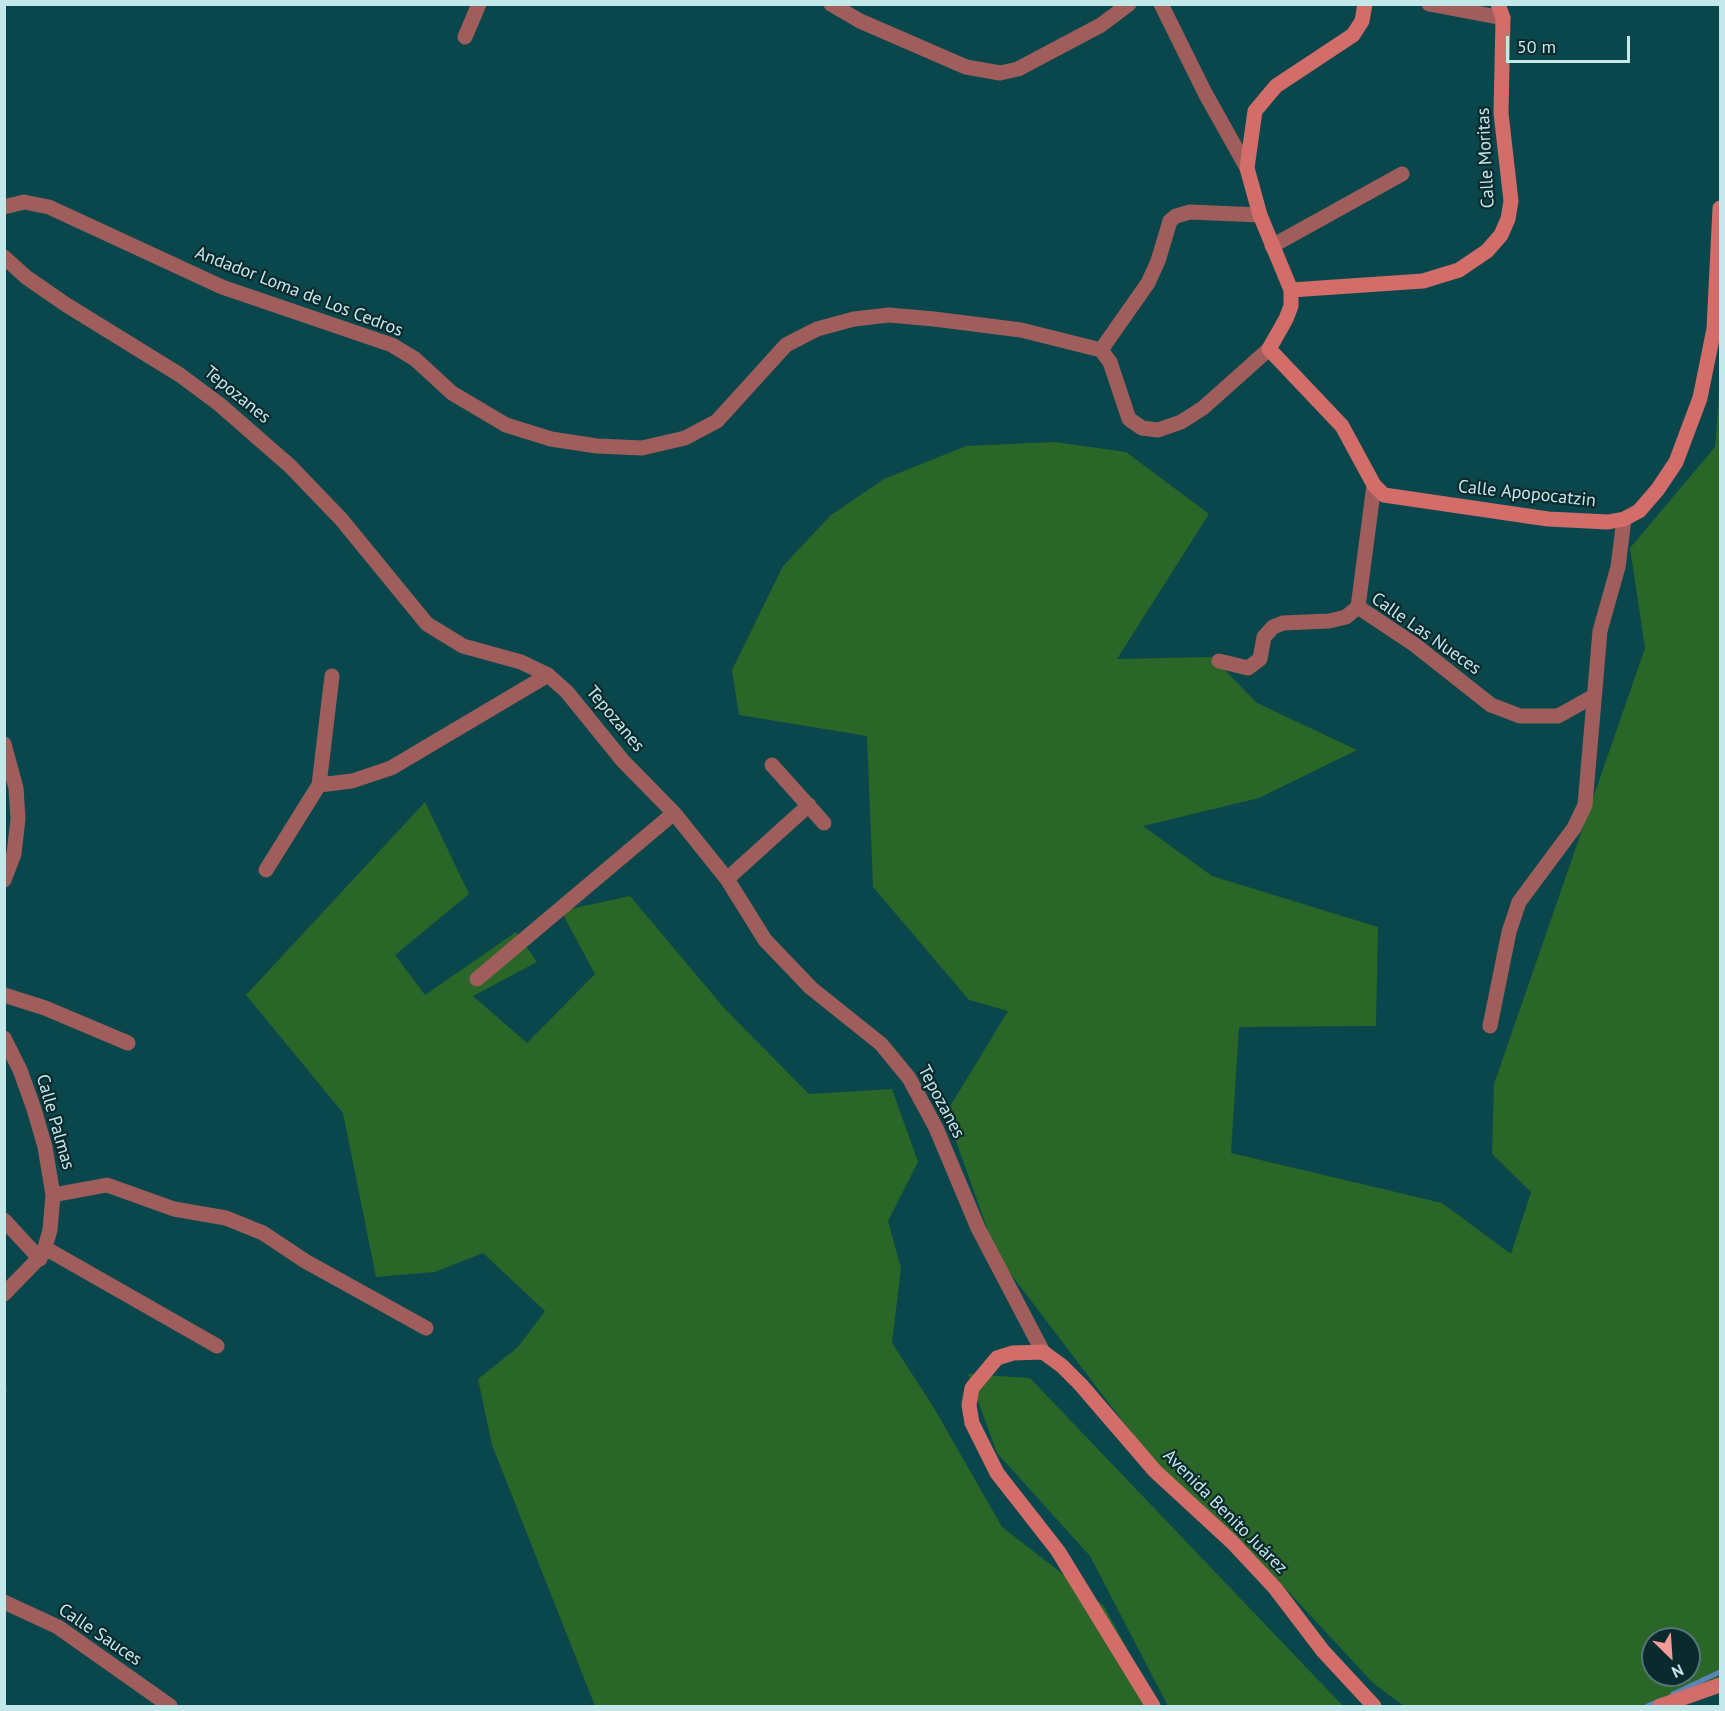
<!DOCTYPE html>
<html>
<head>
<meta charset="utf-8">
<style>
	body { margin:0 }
	#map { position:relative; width:1725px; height:1711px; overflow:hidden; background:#09474c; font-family:"PT Sans",sans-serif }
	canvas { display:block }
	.frame { position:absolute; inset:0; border:6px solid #c4e7ea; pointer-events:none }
	.north { position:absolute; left:1641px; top:1627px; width:60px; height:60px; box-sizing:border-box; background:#0b2a2d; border:2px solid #557679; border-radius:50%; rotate:155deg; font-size:16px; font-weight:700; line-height:24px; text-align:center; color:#c4e7ea }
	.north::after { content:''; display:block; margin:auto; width:21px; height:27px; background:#f59b97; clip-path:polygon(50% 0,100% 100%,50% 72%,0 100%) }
	.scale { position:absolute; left:1506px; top:36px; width:124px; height:27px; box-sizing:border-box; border:3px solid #c4e7ea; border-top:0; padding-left:8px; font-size:18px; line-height:21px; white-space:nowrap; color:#c4e7ea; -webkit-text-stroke:4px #0b2a2d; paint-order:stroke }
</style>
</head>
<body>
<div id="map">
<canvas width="1725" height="1711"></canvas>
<div class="frame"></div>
<div class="north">N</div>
<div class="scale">50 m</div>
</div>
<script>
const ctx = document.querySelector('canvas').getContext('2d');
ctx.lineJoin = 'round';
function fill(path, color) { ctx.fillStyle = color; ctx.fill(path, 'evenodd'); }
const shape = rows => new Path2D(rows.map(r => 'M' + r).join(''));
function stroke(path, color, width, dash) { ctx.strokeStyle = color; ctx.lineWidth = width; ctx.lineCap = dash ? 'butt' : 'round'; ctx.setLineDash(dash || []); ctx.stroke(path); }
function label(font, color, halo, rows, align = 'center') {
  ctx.font = font + ' "PT Sans",sans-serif'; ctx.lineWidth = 4.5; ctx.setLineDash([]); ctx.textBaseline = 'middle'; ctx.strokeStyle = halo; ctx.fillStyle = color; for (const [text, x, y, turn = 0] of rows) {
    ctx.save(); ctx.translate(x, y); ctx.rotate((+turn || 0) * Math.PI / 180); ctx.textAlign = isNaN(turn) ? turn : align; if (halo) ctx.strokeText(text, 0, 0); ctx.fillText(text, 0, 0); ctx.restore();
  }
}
const green = shape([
	[1720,382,1720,1682,1639,1706,1404,1706,1374,1684,1271,1573,1162,1473,997,1256,946,1113,1008,1011,969,1000,873,887,867,736,739,715,732,670,783,566,831,515,884,479,966,446,1055,442,1126,452,1209,514,1117,659,1212,657,1257,703,1357,750,1259,798,1143,826,1212,876,1378,927,1376,1026,1239,1027,1231,1153,1442,1203,1511,1254,1531,1192,1492,1154,1494,1084,1645,648,1630,548,1715,447],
	[1653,1639,1689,1639,1689,1675,1653,1675],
	[425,802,469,894,395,955,425,995,516,932,537,962,473,996,527,1043,595,974,561,911,630,896,725,1009,809,1094,892,1089,918,1162,888,1221,901,1268,892,1343,934,1408,1002,1527,1104,1606,1158,1706,595,1706,492,1445,478,1379,518,1347,545,1311,483,1253,435,1272,376,1277,343,1113,246,995],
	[968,1374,1030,1378,1343,1706,1168,1706,1090,1556,997,1453]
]);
const stream = shape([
	[1673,1694,1720,1672],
	[1647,1706,1659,1701]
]);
const path = shape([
	[4,1390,6,1391]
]);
const minor = shape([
	[831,4,860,21,966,67,1000,73,1018,69,1101,25,1129,4],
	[1161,4,1205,93,1247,168],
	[1429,4,1503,18],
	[465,37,479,4],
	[1272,246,1402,174],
	[1101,350,1148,283,1158,261,1170,221,1176,216,1190,212,1260,215],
	[1358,607,1415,645,1491,705,1520,716,1558,716,1594,696],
	[1358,607,1374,485],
	[1219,661,1248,668,1260,659,1264,637,1273,627,1283,623,1329,621,1346,617,1358,607],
	[4,744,16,788,18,819,14,854,4,880],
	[772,765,824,823],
	[319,785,332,676],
	[266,870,319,785,352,781,391,768,548,675],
	[727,879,809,805],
	[477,979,674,813],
	[4,995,45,1008,128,1043],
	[1490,1026,1509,932,1519,902,1574,828,1585,805,1600,631,1618,567,1624,519],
	[4,1038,20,1070,34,1109,45,1147,53,1195,50,1230,43,1254,4,1294],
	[53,1195,107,1185,174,1209,226,1218,263,1233,305,1261,426,1328],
	[4,1220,40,1259],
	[45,1248,217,1346],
	[4,1602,58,1627,170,1706]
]);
const tertiary = shape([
	[4,207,24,202,49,207,222,287,392,345,415,359,452,393,506,425,551,439,597,446,642,448,685,438,717,421,786,345,817,329,854,319,889,315,934,319,1021,330,1101,350,1110,362,1129,419,1142,428,1158,430,1181,422,1203,408,1269,349],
	[4,257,26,277,65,304,180,375,219,404,290,466,341,519,427,624,463,646,521,662,548,675,567,692,623,761,674,813,727,879,765,940,811,988,881,1044,909,1078,936,1128,978,1228,1043,1352]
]);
const secondary = shape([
	[1498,4,1503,18,1501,113,1511,201,1508,219,1501,235,1487,251,1459,270,1423,281,1291,290,1291,306,1286,319,1269,349,1342,426,1374,485,1384,495,1548,519,1608,522,1624,519,1639,511,1658,489,1676,462,1700,398,1714,329,1720,208],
	[1291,290,1260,215,1247,168,1255,111,1276,86,1353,35,1362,21,1365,4],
	[1153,1706,1058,1551,997,1473,972,1423,969,1405,972,1388,997,1358,1013,1353,1043,1352,1062,1366,1081,1385,1155,1471,1232,1542,1275,1588,1323,1651,1374,1706],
	[1660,1706,1720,1685]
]);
const streetNames = [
	["Calle Moritas",1486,158,-93],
	["Andador Loma de Los Cedros",299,292,21],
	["Tepozanes",237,395,39],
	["Calle Apopocatzin",1527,494,6],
	["Calle Las Nueces",1426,634,35],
	["Tepozanes",615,719,50],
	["Tepozanes",941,1102,62],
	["Calle Palmas",55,1122,74],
	["Avenida Benito Juárez",1225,1512,45],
	["Calle Sauces",100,1635,34]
];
fill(green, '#296627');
stroke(stream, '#5e83b8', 5);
stroke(path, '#609196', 3, [3, 4.5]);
stroke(minor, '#9f5e5b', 15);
stroke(tertiary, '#9f5e5b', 15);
stroke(secondary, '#d26d6a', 15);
label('18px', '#c4e7ea', '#0b2a2d', streetNames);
</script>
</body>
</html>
